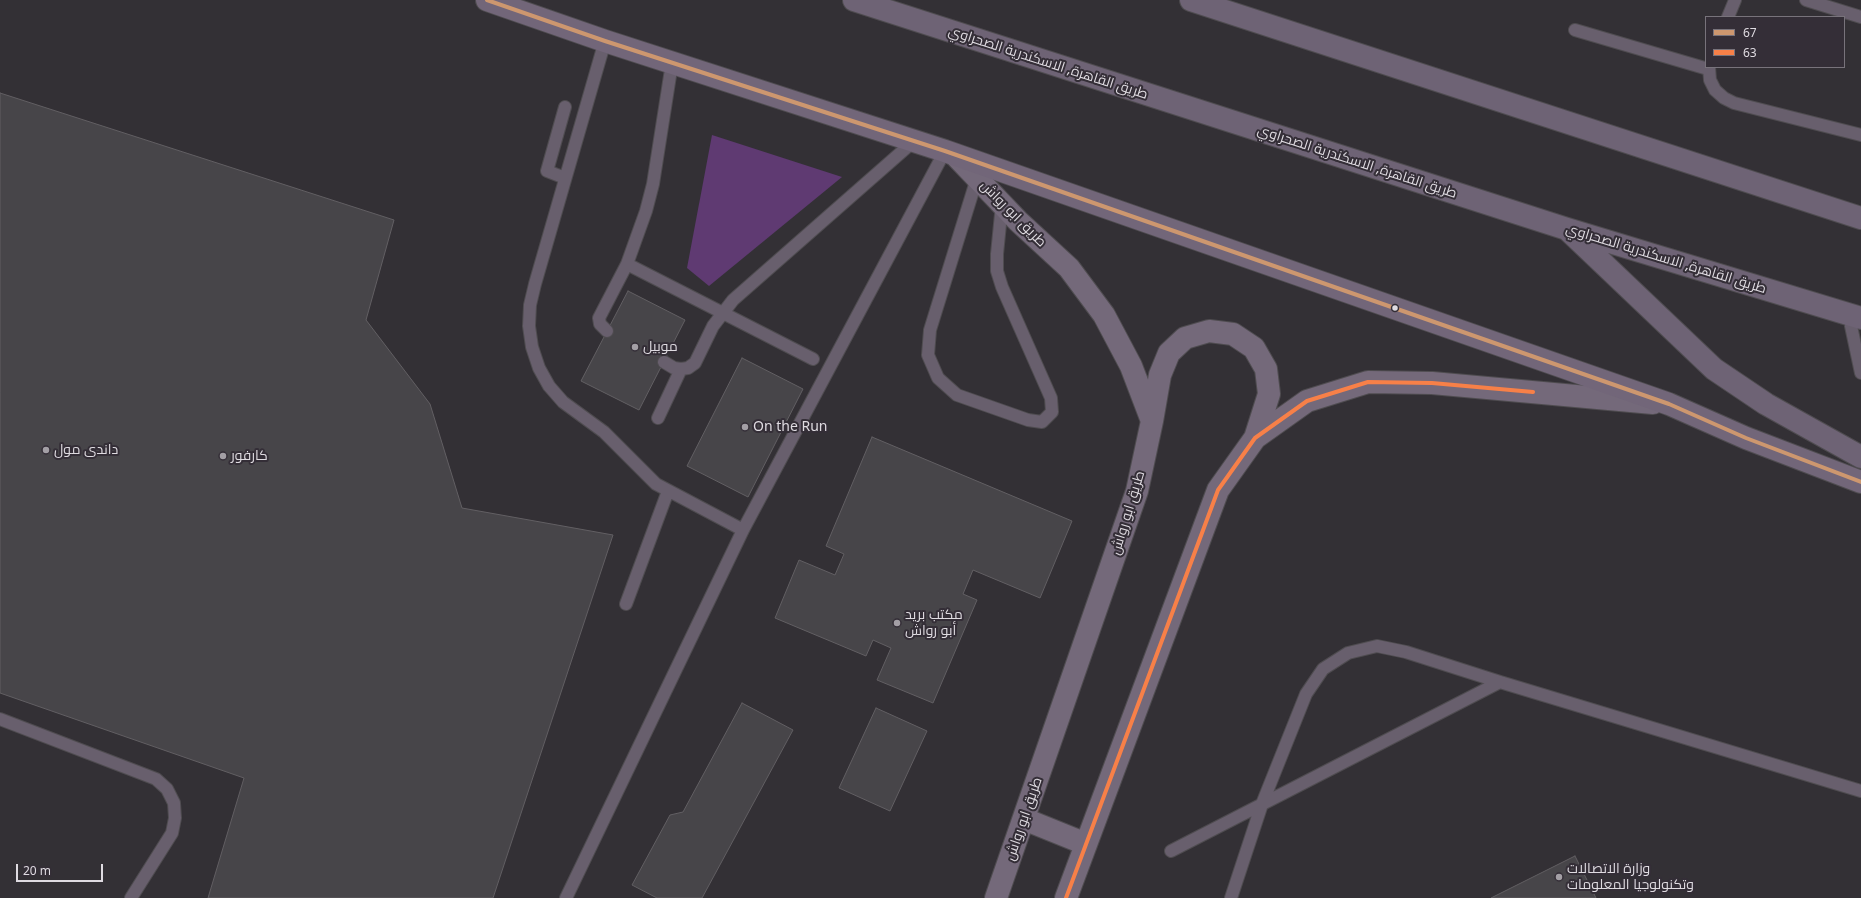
<!DOCTYPE html>
<html>
<head>
<meta charset="utf-8">
<style>
	body { margin:0 }
	#map { position:relative; width:1861px; height:898px; overflow:hidden; background:#333035; font-family:"Noto Sans",sans-serif }
	canvas { display:block }
	.legend { position:absolute; left:1705px; top:16px; width:140px; height:52px; box-sizing:border-box; background:#342e37; border:1px solid #78737b; margin:0; padding:5px 7px; list-style:none; font-size:12px; color:#dfdbe1 }
	.legend li { display:flex; align-items:center; gap:8px; height:20px }
	.legend b { width:20px; border:1px solid #78737b }
	.scale { position:absolute; left:16px; top:864px; width:87px; height:18px; box-sizing:border-box; border:2px solid #dfdbe1; border-top:0; padding-left:5px; font-size:12px; line-height:14px; white-space:nowrap; color:#dfdbe1; -webkit-text-stroke:3px #342e37; paint-order:stroke }
</style>
</head>
<body>
<div id="map">
<canvas width="1861" height="898"></canvas>
<ul class="legend">
<li><b style="height:5px;background:#cd976f"></b>67</li>
<li><b style="height:5px;background:#f78048"></b>63</li>
</ul>
<div class="scale">20 m</div>
</div>
<script>
const ctx = document.querySelector('canvas').getContext('2d');
ctx.lineJoin = 'round';
function fill(path, color) { ctx.fillStyle = color; ctx.fill(path, 'evenodd'); }
const shape = rows => new Path2D(rows.map(r => 'M' + r).join(''));
function stroke(path, color, width, dash) { ctx.strokeStyle = color; ctx.lineWidth = width; ctx.lineCap = dash ? 'butt' : 'round'; ctx.setLineDash(dash || []); ctx.stroke(path); }
function label(font, color, halo, rows, align = 'center') {
  ctx.font = font + ' "Noto Sans",Cairo,sans-serif'; ctx.lineWidth = 4; ctx.setLineDash([]); ctx.textBaseline = 'middle'; ctx.strokeStyle = halo; ctx.fillStyle = color; for (const [text, x, y, turn = 0] of rows) {
    ctx.save(); ctx.translate(x, y); ctx.rotate((+turn || 0) * Math.PI / 180); ctx.textAlign = isNaN(turn) ? turn : align; if (halo) ctx.strokeText(text, 0, 0); ctx.fillText(text, 0, 0); ctx.restore();
  }
}
const green = shape([
	[712,135,842,177,709,286,687,268]
]);
const building = shape([
	[0,93,394,220,366,320,430,404,462,508,613,535,493,898,208,898,244,778,0,693,0,93],
	[628,291,685,320,639,410,581,381,628,291],
	[742,358,803,389,748,497,687,466,742,358],
	[872,437,1072,521,1040,598,973,570,963,594,977,600,933,703,877,680,891,648,873,640,866,656,775,618,799,560,835,575,844,554,826,546,872,437],
	[742,703,793,730,702,898,657,898,632,885,670,815,683,812,742,703],
	[876,708,927,731,890,811,839,788,876,708],
	[1575,856,1596,898,1491,898,1575,856]
]);
const service = shape([
	[1806,0,1861,17],
	[1728,17,1735,0],
	[1575,30,1708,69],
	[605,41,535,284,530,305,529,326,532,347,539,368,549,386,563,402,604,432,656,484,743,530],
	[1709,67,1710,80,1715,90,1724,98,1734,103,1861,135],
	[565,107,547,171,565,178],
	[977,178,930,330,928,355,938,378,957,395,1028,420,1042,422,1052,412,1051,398,1002,287,997,271,997,254,1002,204],
	[627,264,813,359],
	[1851,326,1861,373],
	[607,331,600,324,599,318,627,264,646,211,653,184,672,63],
	[664,362,674,368,681,369,688,368,695,363,713,326,733,300,914,141],
	[658,418,681,369],
	[626,604,668,491],
	[0,719,156,779,167,789,174,803,175,818,172,833,131,898],
	[1171,851,1500,682],
	[566,898,743,530,945,151],
	[1231,898,1262,804,1306,694,1323,669,1348,653,1377,646,1406,652,1500,682,1861,791]
]);
const secondary = shape([
	[955,155,1018,221,1069,268,1104,315,1131,366,1152,421,1137,491,996,898],
	[1152,421,1160,375,1169,353,1185,338,1209,331,1233,334,1254,348,1266,369,1269,394,1255,438],
	[1024,819,1086,844],
	[1066,898,1218,490,1255,438,1307,401,1368,382,1432,383,1653,403]
]);
const primary = shape([
	[487,0,605,41,945,151,1669,404,1746,438,1861,482]
]);
const motorway = shape([
	[854,0,1567,229,1861,318],
	[1191,0,1861,218],
	[1569,231,1714,369,1766,404,1861,457]
]);
const bus1 = shape([
	[487,0,605,41,945,151,1669,404,1746,438,1861,482]
]);
const bus2 = shape([
	[1066,898,1218,490,1255,438,1307,401,1368,382,1432,383,1533,392]
]);
const markers = [
	[1395,308,3.5,"#dfdbe1"],
	[635,347,4,"#a39fa5"],
	[745,427,4,"#a39fa5"],
	[46,450,4,"#a39fa5"],
	[223,456,4,"#a39fa5"],
	[897,623,4,"#a39fa5"],
	[1559,877,4,"#a39fa5"]
];
const streetNames = [
	["طريق القاهرة, الاسكندرية الصحراوي",1048,63,18],
	["طريق القاهرة, الاسكندرية الصحراوي",1357,162,18],
	["طريق ابو رواش",1013,214,45],
	["طريق القاهرة, الاسكندرية الصحراوي",1666,259,17],
	["طريق ابو رواش",1128,513,-73],
	["طريق ابو رواش",1024,819,-71]
];
const poiNames = [
	["موبيل",643,347],
	["On the Run",753,427],
	["داندى مول",54,450],
	["كارفور",231,456],
	["مكتب بريد",905,615],
	["أبو رواش",905,631],
	["وزارة الاتصالات",1567,869],
	["وتكنولوجيا المعلومات",1567,885]
];
fill(green, '#5f3a72');
fill(building, '#474549');
stroke(building, '#625f63', 1);
stroke(service, '#4f4c50', 14);
stroke(secondary, '#4f4c50', 24);
stroke(primary, '#4f4c50', 24);
stroke(motorway, '#4f4c50', 24);
stroke(service, '#685f6d', 12);
stroke(secondary, '#74697a', 22);
stroke(primary, '#726679', 22);
stroke(motorway, '#6e6375', 22);
stroke(bus1, '#cd976f', 4);
stroke(bus2, '#f78048', 4);
for (const [x, y, r, color] of markers) { const dot = new Path2D(); dot.arc(x, y, r, 0, 2 * Math.PI); ctx.fillStyle = color; ctx.fill(dot); stroke(dot, '#342e37', 1.5); }
label('14px', '#dfdbe1', '#342e37', streetNames);
label('14px', '#dfdbe1', '#342e37', poiNames, 'left');
</script>
</body>
</html>
